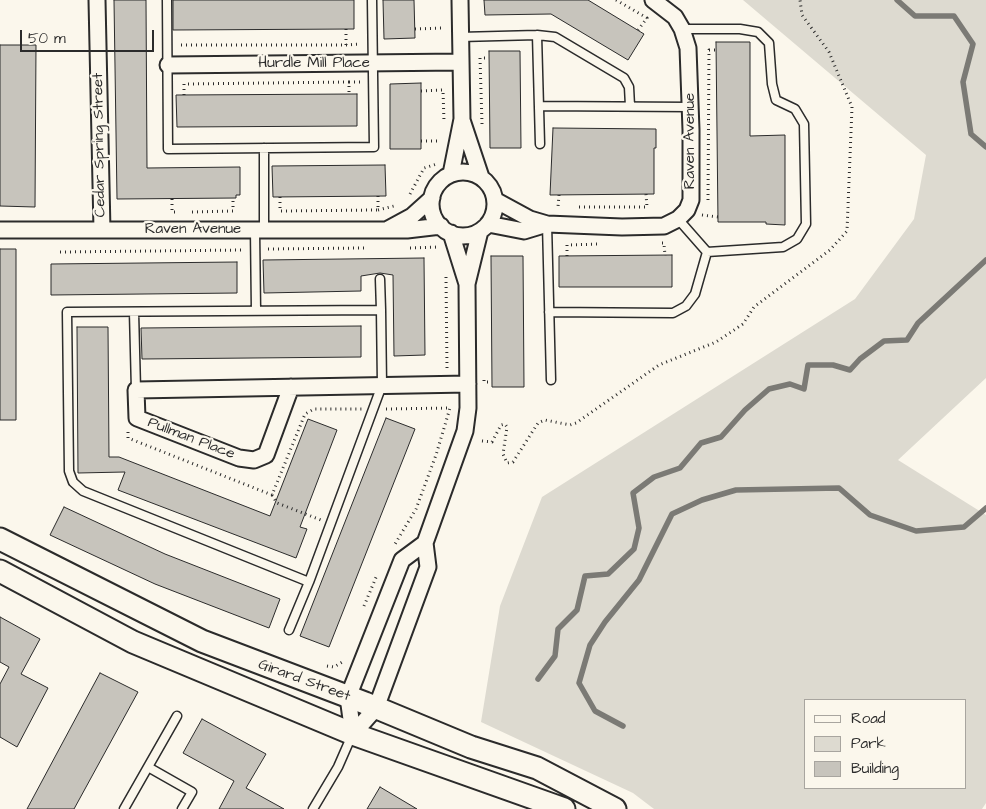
<!DOCTYPE html>
<html>
<head>
<meta charset="utf-8">
<style>
	body { margin:0 }
	#map { position:relative; width:986px; height:809px; overflow:hidden; background:#fbf7ec; font-family:"Architects Daughter",sans-serif }
	canvas { display:block }
	.legend { position:absolute; left:804px; top:699px; width:162px; height:90px; box-sizing:border-box; background:#fbf7ec; border:1px solid #a8a59f; margin:0; padding:6px 9px; list-style:none; font-size:15px; color:#2b2b2b }
	.legend li { display:flex; align-items:center; gap:10px; height:25px }
	.legend b { width:25px; border:1px solid #a8a59f }
	.scale { position:absolute; left:20px; top:30px; width:134px; height:22px; box-sizing:border-box; border:2px solid #2b2b2b; border-top:0; padding-left:6px; font-size:15px; line-height:18px; white-space:nowrap; color:#2b2b2b; -webkit-text-stroke:4px #fbf7ec; paint-order:stroke }
</style>
</head>
<body>
<div id="map">
<canvas width="986" height="809"></canvas>
<ul class="legend">
<li><b style="height:6px;background:#fbf7ec"></b>Road</li>
<li><b style="height:14px;background:#dddad0"></b>Park</li>
<li><b style="height:14px;background:#c7c4bc"></b>Building</li>
</ul>
<div class="scale">50 m</div>
</div>
<script>
const ctx = document.querySelector('canvas').getContext('2d');
ctx.lineJoin = 'round';
function fill(path, color) { ctx.fillStyle = color; ctx.fill(path, 'evenodd'); }
const shape = rows => new Path2D(rows.map(r => 'M' + r).join(''));
function stroke(path, color, width, dash) { ctx.strokeStyle = color; ctx.lineWidth = width; ctx.lineCap = dash ? 'butt' : 'round'; ctx.setLineDash(dash || []); ctx.stroke(path); }
function label(font, color, halo, rows, align = 'center') {
  ctx.font = font + ' "Architects Daughter",sans-serif'; ctx.lineWidth = 4.5; ctx.setLineDash([]); ctx.textBaseline = 'middle'; ctx.strokeStyle = halo; ctx.fillStyle = color; for (const [text, x, y, turn = 0] of rows) {
    ctx.save(); ctx.translate(x, y); ctx.rotate((+turn || 0) * Math.PI / 180); ctx.textAlign = isNaN(turn) ? turn : align; if (halo) ctx.strokeText(text, 0, 0); ctx.fillText(text, 0, 0); ctx.restore();
  }
}
const green = shape([
	[743,0,986,0,986,378,898,460,986,515,986,803,982,809,654,809,633,793,481,722,500,606,542,497,855,299,914,219,926,155],
	[805,700,965,700,965,788,805,788]
]);
const stream = shape([
	[897,0,915,16,954,16,973,44,963,82,971,134,986,147],
	[538,679,555,656,558,629,577,610,585,576,608,574,634,549,639,528,633,493,654,477,680,468,701,443,721,437,745,410,769,389,790,384,804,389,808,365,833,365,850,370,860,359,884,341,907,340,918,323,986,260],
	[623,726,595,711,579,683,590,645,605,622,639,580,672,514,702,500,736,490,839,488,870,515,916,531,964,527,986,508]
]);
const building = shape([
	[114,0,146,0,147,168,240,167,240,195,236,195,236,198,117,199,114,0],
	[173,0,354,0,354,29,173,30,173,0],
	[383,0,414,0,415,38,384,39,383,0],
	[484,0,588,0,644,34,628,60,551,14,485,15,484,0],
	[716,42,750,42,750,136,785,135,785,225,766,224,766,222,718,222,716,42],
	[0,45,36,45,35,207,0,206,0,45],
	[489,51,520,51,521,148,490,148,489,51],
	[421,83,421,149,390,149,390,84,421,83],
	[357,94,357,126,177,127,176,95,357,94],
	[553,128,656,129,656,148,654,148,654,194,550,195,553,128],
	[385,165,386,196,273,197,272,166,385,165],
	[0,249,16,249,16,420,0,420,0,249],
	[672,255,672,287,559,287,559,256,672,255],
	[491,256,523,256,524,387,492,387,491,256],
	[424,258,425,355,394,356,393,275,380,273,361,276,361,291,264,293,263,260,424,258],
	[237,262,237,293,51,295,51,264,237,262],
	[361,326,361,357,142,359,141,328,361,326],
	[77,327,108,327,109,457,119,457,270,516,308,419,337,430,300,527,307,529,296,558,118,490,125,472,78,473,77,327],
	[386,418,415,429,329,647,300,636,386,418],
	[64,507,165,554,280,599,269,628,155,584,50,535,64,507],
	[0,617,40,639,21,674,48,688,17,747,0,737,0,684,9,667,0,662,0,617],
	[100,673,138,692,74,809,27,809,100,673],
	[202,719,266,754,246,788,284,809,219,809,234,781,183,753,202,719],
	[380,787,417,809,367,809,380,787]
]);
const path = shape([
	[616,0,647,18,638,30],
	[415,29,443,28],
	[181,45,346,45,346,29],
	[346,45,361,44],
	[349,82,361,82],
	[421,91,443,90,444,122],
	[184,95,184,84,349,82,349,94],
	[482,124,480,58,489,58],
	[421,141,441,141],
	[410,194,424,168,437,164],
	[559,195,558,207,560,207],
	[280,197,280,211,378,210,378,196],
	[172,199,172,212,176,212],
	[708,200,709,50,716,50],
	[579,207,647,207,646,194],
	[378,210,394,206],
	[192,212,233,211,233,198],
	[702,215,718,217],
	[662,243,664,243,665,256],
	[410,248,439,247],
	[268,249,364,248],
	[60,252,244,250],
	[567,256,567,245,600,244],
	[446,277,447,368],
	[484,380,484,382,492,382],
	[386,409,450,408,436,455,416,509,395,544],
	[128,432,128,438,272,495,305,414,314,409,362,409],
	[482,441,492,442,501,425,505,424,507,427,503,454,507,463,513,462,538,423,545,420,570,425,576,423,659,365,716,342,743,324,754,307,830,250,847,231,852,107,829,52,802,15,800,0],
	[272,495,277,503,321,520],
	[364,606,377,575],
	[327,666,334,667,344,661]
]);
const lane = shape([
	[167,0,168,149,374,147,372,0],
	[682,29,740,29,758,32,769,43,772,84,776,100,795,109,804,124,806,224,797,239,783,247,707,252],
	[537,35,540,144],
	[460,37,537,35,555,37,624,78,629,87,630,106],
	[539,106,691,107],
	[547,224,551,380],
	[255,230,256,311],
	[264,230,264,148],
	[380,279,381,310,382,385,309,582,83,491,73,482,69,471,67,312,381,310],
	[134,312,136,390],
	[549,312,673,313,686,306,695,294,707,252,678,219],
	[289,630,309,582],
	[148,767,192,792,182,809],
	[124,809,177,716],
	[313,809,338,767,352,735]
]);
const street = shape([
	[97,0,102,230],
	[168,65,460,62],
	[462,120,481,177],
	'431 204a32 32 0 1 1 64 0a32 32 0 1 1-64 0Z',
	[451,174,462,119,460,0],
	[495,200,530,219,547,224,622,227,664,226,678,219,687,210,691,200,691,130,688,48,682,29,675,17,653,0],
	[488,224,524,231,547,224],
	[388,229,412,216,432,198],
	[0,230,407,230,441,226],
	[451,233,467,284],
	[291,387,266,455,254,460,239,458,137,418,136,390,468,384],
	[353,734,376,708,428,567,425,543,465,431,468,408,467,284,480,231],
	[353,734,348,697,402,560,425,543]
]);
const secondary = shape([
	[0,539,202,641,365,703,471,747,537,768,615,809],
	[0,571,133,642,353,734,564,809]
]);
const streetNames = [
	["Hurdle Mill Place",314,64],
	["Raven Avenue",691,141,-90],
	["Cedar Spring Street",100,145,-91],
	["Raven Avenue",193,230],
	["Pullman Place",191,439,21],
	["Girard Street",304,681,20]
];
fill(green, '#dddad0');
stroke(stream, '#7b7a75', 5.5);
fill(building, '#c7c4bc');
stroke(building, '#2b2b2b', 1);
stroke(lane, '#2b2b2b', 11);
stroke(street, '#2b2b2b', 19);
stroke(secondary, '#2b2b2b', 25);
stroke(path, '#2b2b2b', 3, [1, 4]);
stroke(lane, '#fbf7ec', 8);
stroke(street, '#fbf7ec', 15);
stroke(secondary, '#fbf7ec', 21);
label('15px', '#2b2b2b', '#fbf7ec', streetNames);
</script>
</body>
</html>
